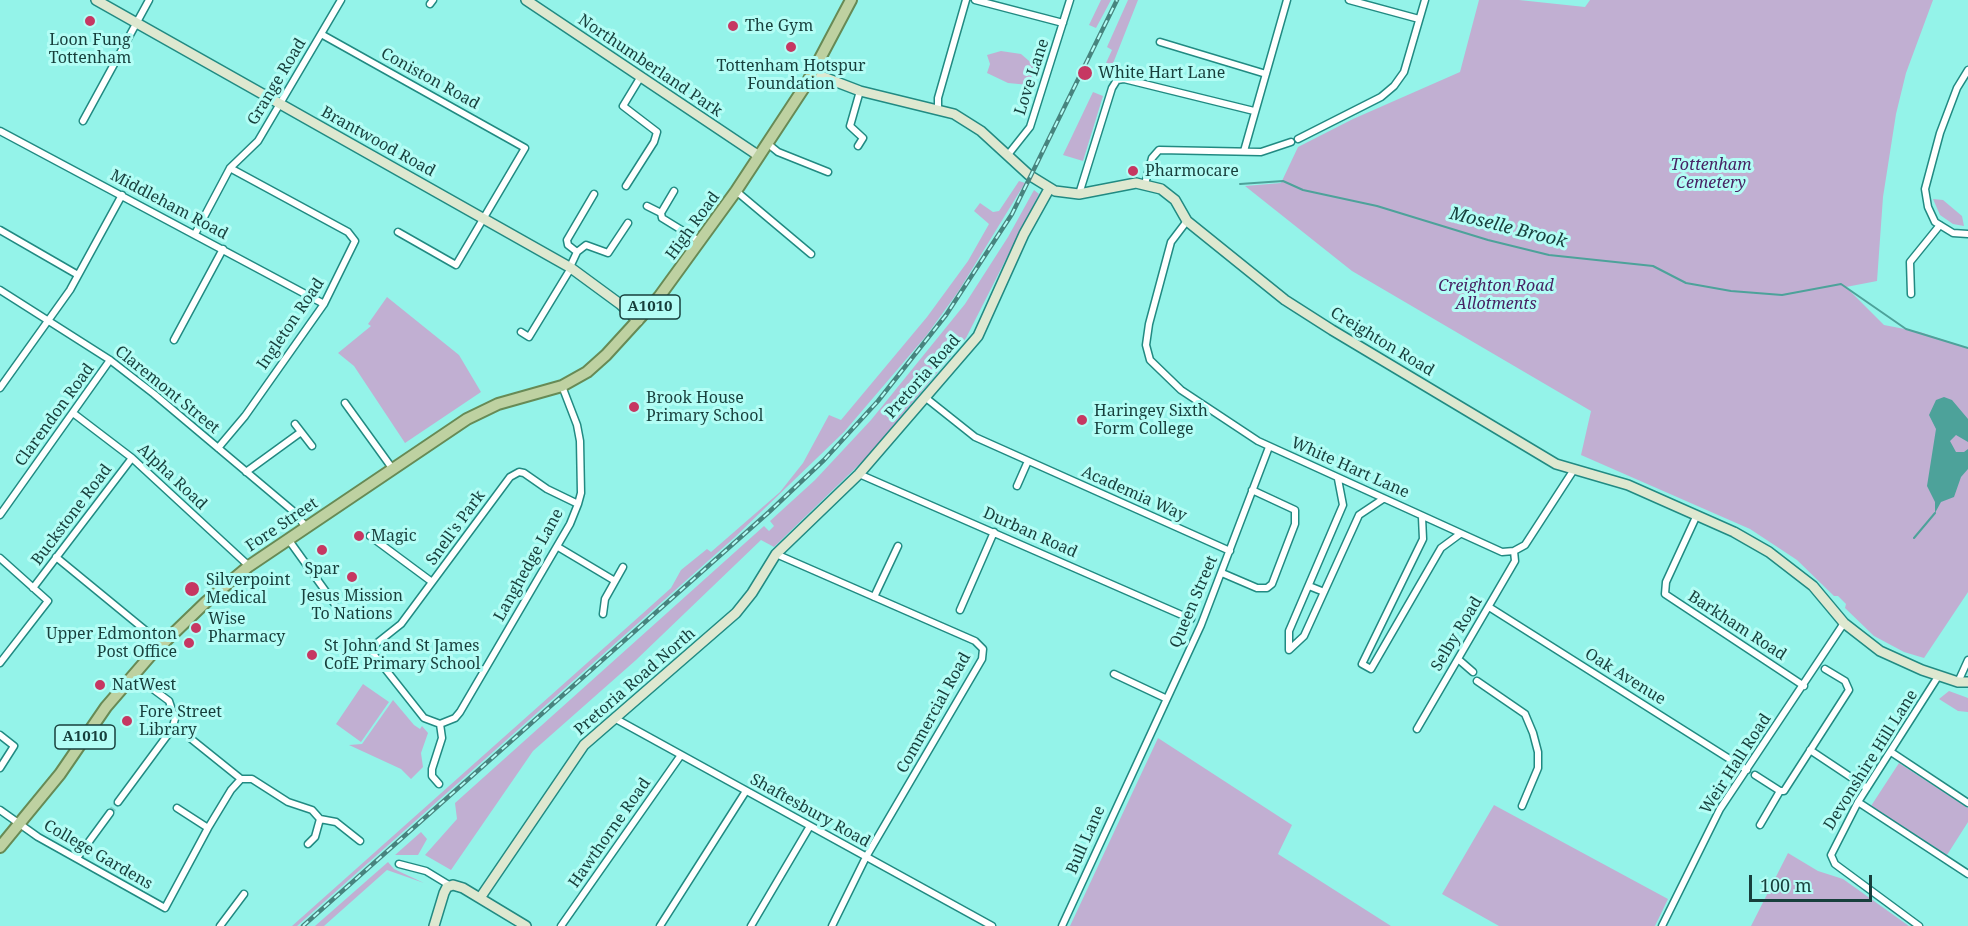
<!DOCTYPE html>
<html>
<head>
<meta charset="utf-8">
<style>
	body { margin:0 }
	#map { position:relative; width:1968px; height:926px; overflow:hidden; background:#94f3e9; font-family:"Noto Serif",serif }
	canvas { display:block }
	.scale { position:absolute; left:1749px; top:875px; width:123px; height:27px; box-sizing:border-box; border:3px solid #173f3c; border-top:0; padding-left:8px; font-size:18px; line-height:21px; white-space:nowrap; color:#173f3c; -webkit-text-stroke:4px #b3fdf5; paint-order:stroke }
</style>
</head>
<body>
<div id="map">
<canvas width="1968" height="926"></canvas>
<div class="scale">100 m</div>
</div>
<script>
const ctx = document.querySelector('canvas').getContext('2d');
ctx.lineJoin = 'round';
function fill(path, color) { ctx.fillStyle = color; ctx.fill(path, 'evenodd'); }
const shape = rows => new Path2D(rows.map(r => 'M' + r).join(''));
function stroke(path, color, width, dash) { ctx.strokeStyle = color; ctx.lineWidth = width; ctx.lineCap = dash ? 'butt' : 'round'; ctx.setLineDash(dash || []); ctx.stroke(path); }
function label(font, color, halo, rows, align = 'center') {
  ctx.font = font + ' "Noto Serif",serif'; ctx.lineWidth = 6; ctx.setLineDash([]); ctx.textBaseline = 'middle'; ctx.strokeStyle = halo; ctx.fillStyle = color; for (const [text, x, y, turn = 0] of rows) {
    ctx.save(); ctx.translate(x, y); ctx.rotate((+turn || 0) * Math.PI / 180); ctx.textAlign = isNaN(turn) ? turn : align; if (halo) ctx.strokeText(text, 0, 0); ctx.fillText(text, 0, 0); ctx.restore();
  }
}
const green = shape([
	[1101,0,1111,0,1096,28,1089,25],
	[1128,0,1138,0,1112,66,1106,63,1112,50,1107,47],
	[1479,0,1519,0,1585,7,1590,0,1933,0,1906,73,1896,114,1883,197,1877,281,1846,287,1884,325,1920,332,1968,348,1968,592,1924,658,1904,652,1874,636,1845,608,1846,604,1838,596,1834,596,1797,560,1750,529,1581,455,1591,411,1352,271,1245,186,1281,183,1298,147,1353,119,1460,72],
	[1001,51,1021,54,1035,66,1029,85,1008,83,987,73,990,64,987,55],
	[1093,92,1103,96,1083,161,1063,155],
	[1019,181,1025,183,958,292,926,336,844,432,735,537,297,926,292,926,642,614,671,588,681,570,707,549,711,552,780,492,803,463,829,415,841,420,927,317,968,261,989,224,974,211,980,203,993,212,999,211],
	[1034,190,1039,194,966,338,868,456,774,547,761,540,636,660,533,751,451,870,425,855,457,819,455,803,764,526,769,531,774,526,770,521,815,480,871,420,965,304,1008,237],
	[1933,199,1943,200,1962,216,1964,226,1953,224,1940,215],
	[387,297,459,355,481,392,405,443,354,366,338,353,371,326,368,324],
	[363,684,389,702,361,742,336,724],
	[1949,691,1968,698,1968,712,1958,711,1939,699],
	[393,700,414,725,420,729,422,726,428,733,421,753,423,767,411,779,401,769,349,745,362,744],
	[1158,738,1292,825,1278,854,1391,926,1070,926],
	[1899,763,1968,808,1968,822,1947,855,1871,806],
	[1494,805,1668,899,1655,926,1499,926,1442,894],
	[421,832,427,839,418,855,395,855],
	[1788,853,1818,871,1843,879,1909,926,1751,926],
	[388,862,394,869,424,883,387,870,324,926,315,926]
]);
const water = shape([
	[1944,397,1952,400,1968,419,1968,442,1956,435,1950,441,1956,452,1964,452,1968,449,1968,469,1961,477,1954,497,1941,502,1935,513,1935,502,1927,486,1936,429,1929,415,1936,400]
]);
const stream = shape([
	[1240,184,1283,181,1303,190,1377,206,1488,240,1549,255,1653,266,1686,283,1731,291,1782,295,1841,284,1906,329,1968,348],
	[1914,538,1935,513]
]);
const streetTunnel = shape([
	[110,813,118,802]
]);
const street = shape([
	[975,0,1063,23],
	[1349,0,1419,19],
	[430,4,433,0],
	[321,34,525,148,456,265,398,232],
	[1160,42,1266,74],
	[1968,70,1957,88,1940,133,1925,189,1928,207,1935,222,1953,233,1968,234],
	[938,108,938,98,966,0],
	[83,121,149,0],
	[0,131,324,304],
	[1298,139,1381,97,1394,86,1404,72,1425,0],
	[767,143,778,152,828,172],
	[858,146,863,138,850,126,860,91],
	[1244,151,1287,0],
	[1007,156,1030,127,1070,0],
	[1145,184,1152,158,1159,150,1261,152,1291,142],
	[626,186,654,142,657,132,623,106,640,78],
	[674,191,661,213,662,218,701,242],
	[736,191,811,254],
	[1079,194,1112,88,1117,80,1124,79,1254,111],
	[647,206,661,213],
	[1187,221,1171,242,1149,324,1146,345,1150,360,1181,390,1258,441,1502,552,1514,551,1525,545,1573,471],
	[0,230,78,275],
	[195,234,230,168,258,141,341,0],
	[577,252,568,245,567,240,594,194],
	[570,267,577,252,586,245,608,253,628,223],
	[0,290,110,360,154,394,293,511,306,527],
	[1911,294,1910,262,1940,225],
	[521,332,529,337,571,268],
	[174,340,223,249],
	[562,386,577,425,580,441,581,493,578,504,570,524,460,712,455,718,440,724,424,718,375,656,371,650,372,647,401,624,510,477,519,472,524,473,547,489,578,504],
	[0,388,70,290,122,195],
	[926,398,975,437,1230,551],
	[345,403,392,468],
	[73,413,132,458,249,566],
	[295,424,312,446],
	[218,448,245,416,324,304,355,241,348,232,230,168],
	[246,472,301,432],
	[859,474,1191,619],
	[1338,479,1343,505,1289,631,1289,650,1304,636,1359,515,1383,499],
	[1017,486,1028,461],
	[0,515,110,360],
	[1422,517,1423,539,1362,664,1371,669,1441,548,1460,534],
	[1696,517,1666,582,1665,594,1804,686],
	[370,536,432,582],
	[288,539,334,603],
	[558,547,615,581],
	[776,554,975,641,983,649,982,659,866,857,832,926],
	[56,557,162,644],
	[0,558,48,601,0,663],
	[1222,573,1257,588,1267,588,1272,584,1295,524,1295,510,1252,490],
	[1309,586,1324,592],
	[33,588,132,458],
	[874,597,898,546],
	[1489,607,1747,770],
	[960,610,994,532],
	[603,614,605,599,623,567],
	[1458,659,1473,672],
	[1114,674,1165,698],
	[1477,681,1525,714,1533,733,1538,752,1538,768,1522,806],
	[1958,682,1968,660],
	[616,719,992,926],
	[1417,729,1515,561,1514,551],
	[0,735,14,746,0,768],
	[190,738,241,779],
	[1810,750,1867,788],
	[1891,752,1968,803],
	[1755,775,1780,791,1784,791,1849,690,1845,681,1825,669],
	[439,784,432,776,432,769,442,738,440,724],
	[118,802,172,729,175,719,169,701,134,675],
	[1858,802,1968,874],
	[177,808,208,828],
	[0,810,38,837,165,908,208,828,231,790,241,779,252,779,288,802,312,810,320,819],
	[320,819,336,822,360,841],
	[1760,825,1780,791],
	[308,844,315,837,320,819],
	[77,858,110,813],
	[399,864,426,871,449,885],
	[220,926,244,894],
	[561,926,681,755],
	[660,926,746,791],
	[751,926,810,826],
	[1062,926,1201,625,1269,447],
	[1662,926,1720,809,1844,623],
	[1919,926,1835,864,1831,855,1858,802,1939,675]
]);
const secondary = shape([
	[96,0,571,268,620,304,638,321],
	[526,0,759,156],
	[813,73,860,91,954,114,981,131,1029,175,1055,191,1079,194,1136,183,1161,189,1175,200,1187,221,1285,300,1332,330,1556,464,1628,485,1734,532,1769,552,1813,586,1844,623,1880,651,1922,670,1958,682,1968,682],
	[480,898,584,745,736,613,752,593,776,554,859,474,978,336,1024,234,1049,189],
	[434,926,444,893,447,887,453,885,463,888,526,926]
]);
const primary = shape([
	[0,847,60,774,106,707,150,656,206,602,249,566,467,419,498,404,562,386,587,372,606,355,659,297,736,191,807,83,851,0]
]);
const rail = shape([
	[303,926,769,512,824,460,878,401,946,315,1012,214,1117,0]
]);
const markers = [
	[90,21,6,"#c63762"],
	[733,26,6,"#c63762"],
	[791,47,6,"#c63762"],
	[1085,73,8,"#c63762"],
	[1133,171,6,"#c63762"],
	[634,407,6,"#c63762"],
	[1082,420,6,"#c63762"],
	[359,536,6,"#c63762"],
	[322,550,6,"#c63762"],
	[352,577,6,"#c63762"],
	[192,589,8,"#c63762"],
	[196,628,6,"#c63762"],
	[189,643,6,"#c63762"],
	[312,655,6,"#c63762"],
	[100,685,6,"#c63762"],
	[127,721,6,"#c63762"]
];
const shields = [
	[650,307,60],
	[85,737,60]
];
const shieldNames = [
	["A1010",650,307],
	["A1010",85,737]
];
const poiNames = [
	["The Gym",745,26],
	["Loon Fung",90,40,"center"],
	["Tottenham",90,58,"center"],
	["Tottenham Hotspur",791,66,"center"],
	["Foundation",791,84,"center"],
	["White Hart Lane",1098,73],
	["Pharmocare",1145,171],
	["Brook House",646,398],
	["Primary School",646,416],
	["Haringey Sixth",1094,411],
	["Form College",1094,429],
	["Magic",371,536],
	["Spar",322,569,"center"],
	["Silverpoint",206,580],
	["Medical",206,598],
	["Jesus Mission",352,596,"center"],
	["To Nations",352,614,"center"],
	["Wise",208,619],
	["Pharmacy",208,637],
	["Upper Edmonton",177,634,"right"],
	["Post Office",177,652,"right"],
	["St John and St James",324,646],
	["CofE Primary School",324,664],
	["NatWest",112,685],
	["Fore Street",139,712],
	["Library",139,730]
];
const streetNames = [
	["Northumberland Park",650,66,34],
	["Love Lane",1032,77,-72],
	["Coniston Road",430,79,29],
	["Grange Road",277,82,-59],
	["Brantwood Road",378,142,29],
	["Middleham Road",169,205,28],
	["High Road",693,226,-54],
	["Ingleton Road",291,324,-56],
	["Creighton Road",1382,342,31],
	["Pretoria Road",923,377,-49],
	["Claremont Street",167,390,39],
	["Clarendon Road",55,415,-54],
	["White Hart Lane",1350,468,24],
	["Alpha Road",172,477,43],
	["Academia Way",1134,494,24],
	["Buckstone Road",72,515,-53],
	["Fore Street",282,525,-34],
	["Snell's Park",456,528,-54],
	["Durban Road",1030,533,24],
	["Langhedge Lane",529,565,-61],
	["Queen Street",1194,602,-67],
	["Barkham Road",1737,626,33],
	["Selby Road",1457,634,-59],
	["Oak Avenue",1625,677,32],
	["Pretoria Road North",635,682,-41],
	["Commercial Road",934,713,-61],
	["Devonshire Hill Lane",1871,760,-58],
	["Weir Hall Road",1736,764,-57],
	["Shaftesbury Road",810,811,29],
	["Hawthorne Road",610,833,-55],
	["Bull Lane",1086,840,-66],
	["College Gardens",98,855,30]
];
const parkNames = [
	["Tottenham",1711,165],
	["Cemetery",1711,183],
	["Creighton Road",1496,286],
	["Allotments",1496,304]
];
const waterNames = [
	["Moselle Brook",1508,228,14]
];
fill(green, '#c1afd2');
fill(water, '#4da29a');
stroke(stream, '#4da29a', 2);
stroke(streetTunnel, '#7bcfc6', 6, [6, 3]);
stroke(street, '#218a82', 9);
stroke(secondary, '#218a82', 12);
stroke(primary, '#678a55', 14);
stroke(street, '#fff', 6);
stroke(secondary, '#dee8d0', 9);
stroke(primary, '#bed1a1', 10);
stroke(rail, '#47847e', 4.5);
stroke(rail, '#b3fdf5', 2, [7]);
for (const [x, y, r, color] of markers) { const dot = new Path2D(); dot.arc(x, y, r, 0, 2 * Math.PI); ctx.fillStyle = color; ctx.fill(dot); stroke(dot, '#b3fdf5', 2); }
for (const [x, y, w] of shields) { const box = new Path2D(); box.roundRect(x - w / 2, y - 12, w, 24, 4.5); ctx.fillStyle = '#b3fdf5'; ctx.fill(box); stroke(box, '#173f3c', 1.5); }
label('bold 15px', '#173f3c', null, shieldNames);
label('16px', '#173f3c', '#b3fdf5', poiNames, 'left');
label('16px', '#173f3c', '#b3fdf5', streetNames);
label('italic 16px', '#472364', '#b3fdf5', parkNames);
label('italic 18px', '#18403d', '#b3fdf5', waterNames);
</script>
</body>
</html>
